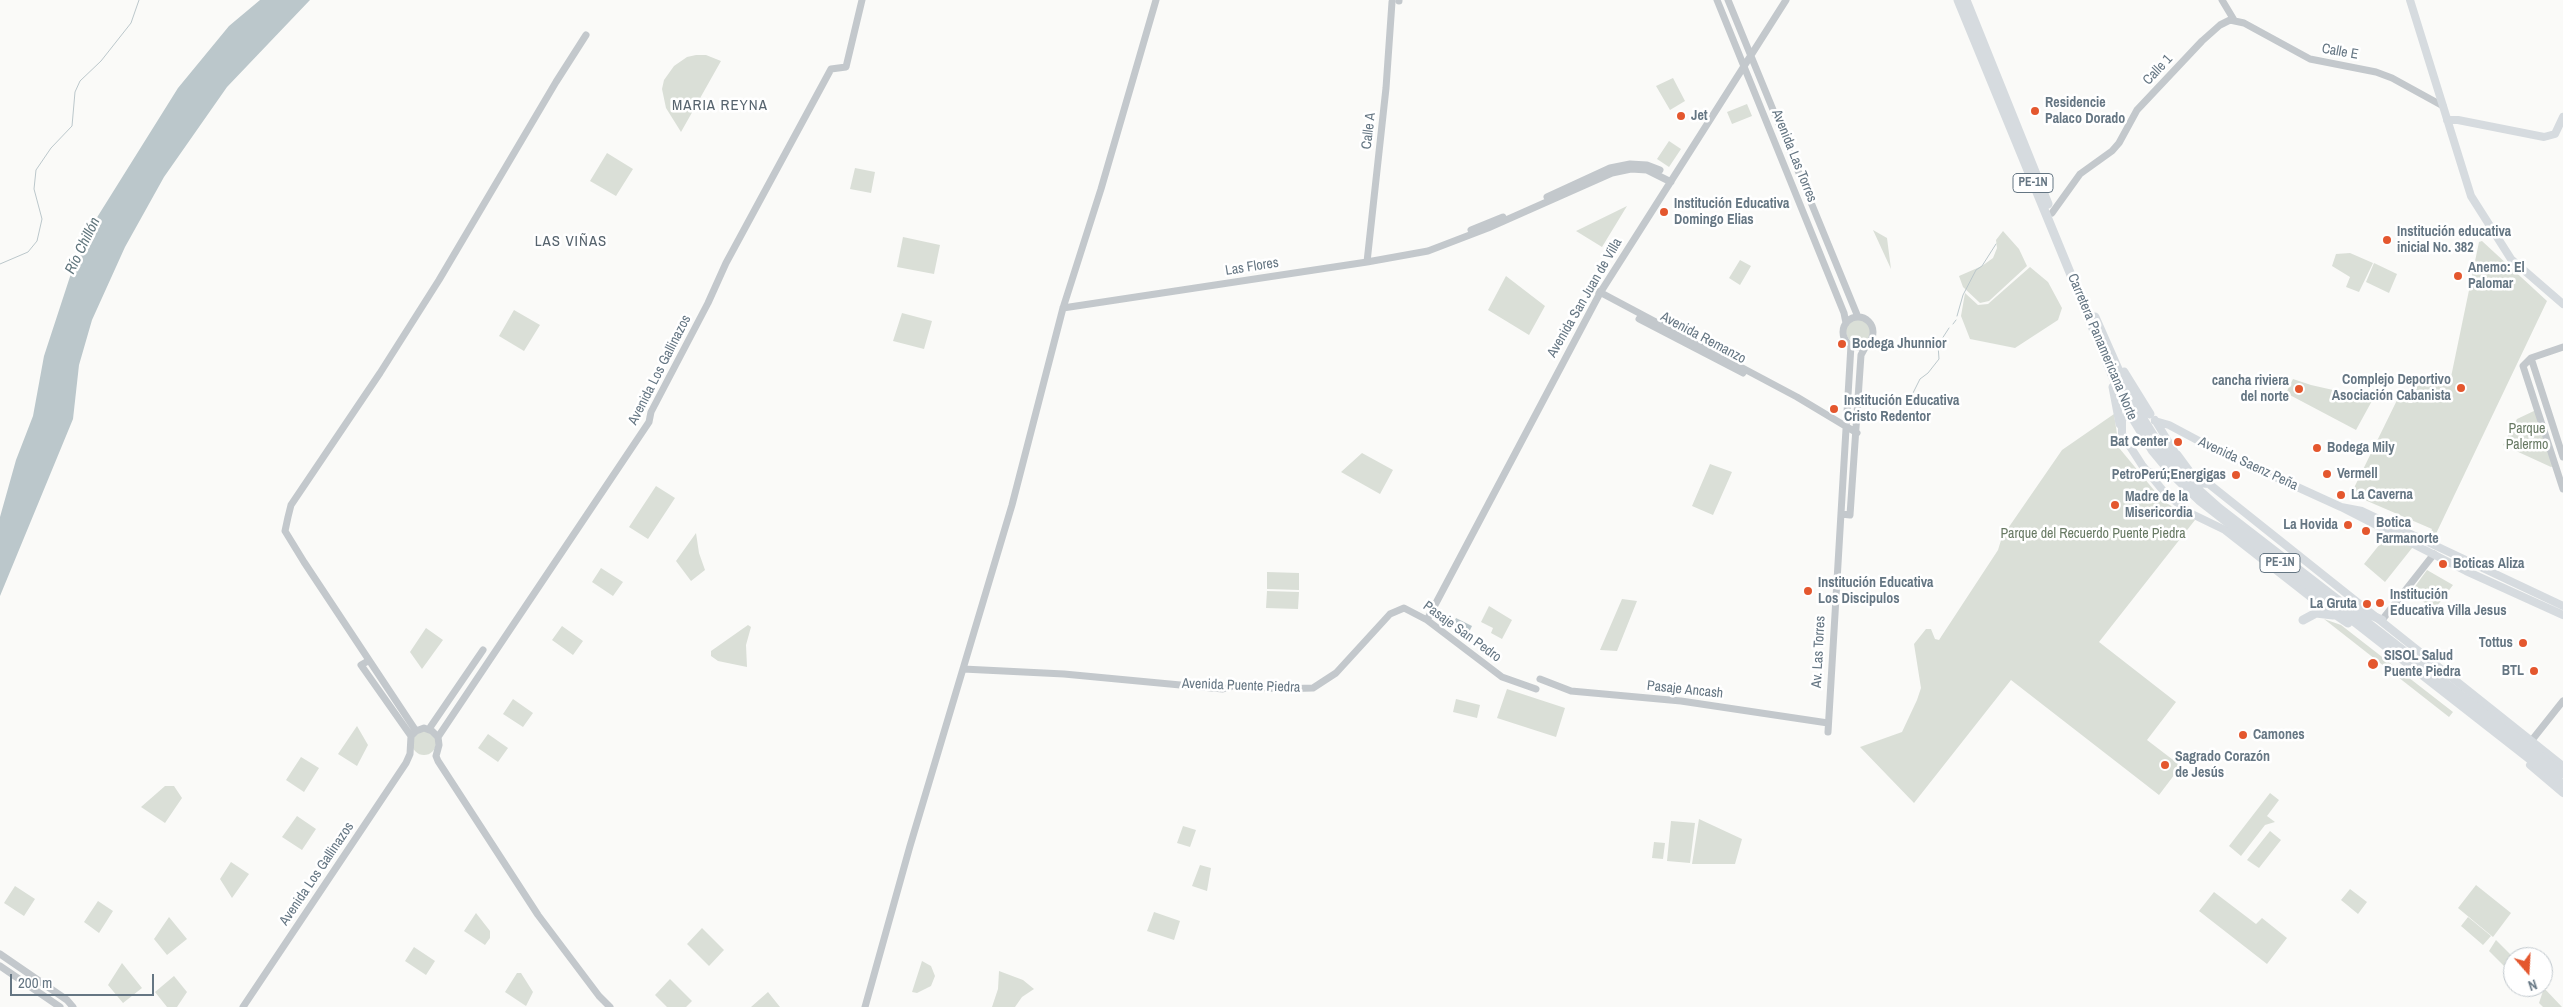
<!DOCTYPE html>
<html>
<head>
<meta charset="utf-8">
<style>
	body { margin:0 }
	#map { position:relative; width:2563px; height:1007px; overflow:hidden; background:#fafaf8; font-family:"Archivo Narrow",sans-serif }
	canvas { display:block }
	.north { position:absolute; left:2503px; top:947px; width:50px; height:50px; box-sizing:border-box; background:#fff; border:1px solid #c1c8cd; border-radius:50%; rotate:161deg; font-size:14px; font-weight:700; line-height:20px; text-align:center; color:#657683 }
	.north::after { content:''; display:block; margin:auto; width:18px; height:22px; background:#e4572e; clip-path:polygon(50% 0,100% 100%,50% 72%,0 100%) }
	.scale { position:absolute; left:10px; top:974px; width:144px; height:22px; box-sizing:border-box; border:2px solid #657683; border-top:0; padding-left:6px; font-size:15px; line-height:18px; white-space:nowrap; color:#657683; -webkit-text-stroke:4px #fff; paint-order:stroke }
</style>
</head>
<body>
<div id="map">
<canvas width="2563" height="1007"></canvas>
<div class="north">N</div>
<div class="scale">200 m</div>
</div>
<script>
const ctx = document.querySelector('canvas').getContext('2d');
ctx.lineJoin = 'round';
function fill(path, color) { ctx.fillStyle = color; ctx.fill(path, 'evenodd'); }
const shape = rows => new Path2D(rows.map(r => 'M' + r).join(''));
function stroke(path, color, width, dash) { ctx.strokeStyle = color; ctx.lineWidth = width; ctx.lineCap = dash ? 'butt' : 'round'; ctx.setLineDash(dash || []); ctx.stroke(path); }
function label(font, color, halo, rows, align = 'center') {
  ctx.font = font + ' "Archivo Narrow",sans-serif'; ctx.lineWidth = 5; ctx.setLineDash([]); ctx.textBaseline = 'middle'; ctx.strokeStyle = halo; ctx.fillStyle = color; for (const [text, x, y, turn = 0] of rows) {
    ctx.save(); ctx.translate(x, y); ctx.rotate((+turn || 0) * Math.PI / 180); ctx.textAlign = isNaN(turn) ? turn : align; if (halo) ctx.strokeText(text, 0, 0); ctx.fillText(text, 0, 0); ctx.restore();
  }
}
const green = shape([
	[696,55,706,55,721,61,681,132,666,108,662,89,664,80,674,66,687,57],
	[1673,78,1685,101,1670,110,1656,86],
	[1747,104,1752,116,1732,124,1727,112],
	[1669,141,1681,149,1669,167,1657,159],
	[607,153,633,169,616,196,590,181],
	[855,168,875,172,871,193,850,189],
	[1627,206,1602,247,1576,231],
	[1873,230,1887,238,1891,269],
	[2003,231,2019,249,2027,266,1989,301,1980,303,1963,287,1959,276,1982,266,1993,258,1997,248,1996,240],
	[903,237,940,245,934,274,897,267],
	[2482,241,2547,301,2433,540,2428,538,2432,529,2351,494,2400,394,2409,403,2412,403,2419,380,2437,382,2451,377,2479,242],
	[2350,253,2373,263,2359,292,2346,287,2350,277,2332,266,2336,254],
	[1740,260,1751,266,1740,285,1729,278],
	[2374,263,2397,274,2389,293,2366,282],
	[2030,267,2048,282,2062,308,2058,320,2015,348,1970,339,1961,316,1965,293,1978,305,1988,304],
	[1506,276,1545,306,1529,335,1488,310],
	[514,310,540,325,524,351,499,336],
	[902,313,932,321,924,349,893,341],
	'1846 331a12 12 0 1 1 24 0a12 12 0 1 1-24 0Z',
	[2293,379,2311,385,2373,399,2356,430,2286,393],
	[2536,410,2554,466,2551,467,2503,445,2517,419],
	[2114,414,2118,441,2115,443,2163,501,2195,520,2099,642,2176,702,2147,740,2181,766,2159,795,2011,680,1914,803,1860,747,1902,732,1917,700,1921,688,1914,644,1926,629,1931,629,1935,639,1939,640,1998,550,2002,537,2062,450],
	[1362,453,1393,470,1380,494,1341,472],
	[1710,464,1732,472,1713,515,1692,506],
	[656,486,675,498,648,539,629,527],
	[2391,530,2416,543,2385,582,2364,564],
	[696,533,699,553,705,570,691,581,676,561],
	[601,568,623,582,613,596,592,582],
	[2427,570,2453,585,2434,610,2411,592],
	[1267,572,1299,573,1299,590,1267,589],
	[1267,591,1299,592,1298,609,1266,608],
	[1622,599,1637,601,1617,651,1600,650],
	[1489,606,1512,620,1502,639,1491,633,1493,628,1481,622],
	[2324,619,2341,625,2453,712,2449,717],
	[748,625,751,627,746,645,747,667,718,661,711,656,711,651],
	[562,626,583,641,573,655,552,640],
	[426,628,443,640,422,669,410,652],
	[1507,689,1565,708,1556,737,1497,718],
	[513,699,533,713,523,727,503,714],
	[1456,699,1480,705,1477,718,1453,712],
	[357,726,368,745,357,766,338,754],
	'412 743a12 12 0 1 1 24 0a12 12 0 1 1-24 0Z',
	[488,734,508,748,498,762,478,748],
	[301,757,319,768,304,792,286,780],
	[165,786,174,786,182,798,165,823,141,807],
	[2270,793,2279,800,2267,816,2275,822,2265,825,2241,856,2229,846],
	[297,816,316,829,302,850,282,837],
	[1699,819,1742,839,1735,864,1692,864],
	[1671,821,1695,823,1690,863,1667,861],
	[1183,826,1196,830,1190,847,1177,843],
	[2270,831,2281,840,2259,868,2247,860],
	[1654,842,1665,843,1663,859,1652,858],
	[231,862,249,874,232,898,220,879],
	[1200,865,1211,868,1207,891,1192,886],
	[2476,885,2511,913,2493,937,2458,908],
	[15,886,35,899,24,916,4,903],
	[2350,889,2367,902,2358,914,2341,900],
	[2214,892,2256,924,2262,918,2287,938,2267,964,2199,911],
	[98,901,113,911,99,933,84,922],
	[1154,912,1180,921,1174,940,1147,931],
	[476,913,490,931,490,938,485,945,464,931],
	[169,917,187,939,167,955,154,939],
	[2468,917,2491,936,2483,945,2461,926],
	[702,928,724,950,709,966,687,944],
	[2496,940,2513,957,2513,975,2489,951],
	[414,947,435,961,426,975,405,961],
	[922,961,931,966,935,976,931,986,917,993,912,992],
	[122,963,142,988,123,1003,108,985],
	[999,971,1023,980,1034,989,1022,997,1015,1007,992,1007,998,989],
	[517,973,521,973,533,992,526,1006,505,992],
	[174,976,187,992,177,1007,167,1007,155,992],
	[670,979,692,1001,686,1007,667,1007,655,995],
	[2544,988,2562,1007,2543,1007,2539,1003],
	[768,992,780,1007,751,1007]
]);
const water = shape([
	[260,0,310,0,227,87,164,177,125,247,92,320,79,365,73,419,0,596,0,517,16,460,33,416,44,356,81,243,178,88,229,26],
	[1456,618,1472,626,1468,634,1452,626]
]);
const stream = shape([
	[0,264,28,252,37,241,42,219,34,189,36,170,51,148,72,126,75,92,80,81,101,61,131,23,139,0],
	[1957,316,1963,295,1976,270,1982,266,1996,244],
	[1953,324,1956,320],
	[1908,403,1920,379,1928,373,1939,359,1938,345,1949,328]
]);
const tertiary = shape([
	[1717,0,1844,313,1846,323],
	[1728,0,1858,317],
	[2222,0,2234,20],
	[1399,1,1399,0],
	[1547,197,1610,168,1630,164,1647,165,1660,170],
	[2052,213,2080,174,2112,151,2119,143,2137,110,2202,41,2220,25,2230,20,2244,23,2310,59,2376,72,2392,78,2443,106],
	[1471,230,1503,217],
	[1367,262,1386,88,1392,2],
	[1592,288,1797,397,1857,433],
	[1063,308,1367,262,1428,251,1488,228,1612,173,1631,169,1647,170,1671,182],
	'1843 332a15 15 0 1 1 30 0a15 15 0 1 1-30 0Z',
	[1639,319,1743,373],
	[2563,347,2531,358,2523,366,2563,489],
	[2531,358,2563,457],
	[1841,514,1850,515,1861,355,1867,344],
	[1427,620,1600,293,1786,0],
	[2382,620,2434,554],
	[368,661,361,665,411,736],
	[963,669,1064,674,1212,688,1223,689,1237,685,1278,689,1313,688,1336,673,1390,614,1404,608,1427,620,1502,677,1536,689],
	[1540,679,1571,691,1681,701,1828,723],
	[429,729,483,650],
	[416,731,304,562,285,531,288,517,291,505,380,373,439,280,556,82,586,35],
	[1828,732,1851,345],
	[438,737,649,422,651,412,708,303,726,263,831,69,846,67,862,0],
	[2532,740,2563,701],
	[0,954,67,1000,73,1007],
	[0,966,60,1007],
	[243,1007,406,763,410,754,411,736,416,731,424,728,432,731,438,737,439,745,436,756,438,761,538,915,599,996,610,1007],
	[865,1007,910,846,1012,505,1063,308,1101,189,1156,0]
]);
const secondary = shape([
	[2410,0,2471,196,2511,259,2563,304],
	[2447,120,2458,120,2544,137,2555,134,2563,117],
	[2134,411,2122,419,2122,434,2142,465,2165,493,2192,514,2225,530,2317,602],
	[2155,420,2179,459],
	[2155,421,2169,425,2214,449,2341,507,2466,571,2563,615],
	[2146,471,2165,476,2176,470],
	[2197,483,2209,484,2563,766],
	[2341,507,2362,511,2563,606],
	[2530,765,2563,793]
]);
const trunk = shape([
	[1958,0,2124,404,2152,450,2172,474,2200,501,2563,785],
	[1966,0,2048,204],
	[2095,317,2133,403,2160,446,2192,484,2219,508,2563,774],
	[2124,372,2150,414],
	[2113,387,2120,424],
	[2177,455,2199,485],
	[2317,602,2348,623],
	[2353,607,2382,620],
	[2303,620,2316,613,2333,615]
]);
const markers = [
	[2035,111,5,"#e4572e"],
	[1681,116,5,"#e4572e"],
	[1664,212,5,"#e4572e"],
	[2387,240,5,"#e4572e"],
	[2458,276,5,"#e4572e"],
	[1842,344,5,"#e4572e"],
	[2461,388,5,"#e4572e"],
	[2299,389,5,"#e4572e"],
	[1834,409,5,"#e4572e"],
	[2178,442,5,"#e4572e"],
	[2317,448,5,"#e4572e"],
	[2327,474,5,"#e4572e"],
	[2236,475,5,"#e4572e"],
	[2341,495,5,"#e4572e"],
	[2115,505,5,"#e4572e"],
	[2348,525,5,"#e4572e"],
	[2366,531,5,"#e4572e"],
	[2443,564,5,"#e4572e"],
	[1808,591,5,"#e4572e"],
	[2380,603,5,"#e4572e"],
	[2367,604,5,"#e4572e"],
	[2523,643,5,"#e4572e"],
	[2373,664,6,"#e4572e"],
	[2534,671,5,"#e4572e"],
	[2243,735,5,"#e4572e"],
	[2165,765,5,"#e4572e"]
];
const shields = [
	[2033,183,40],
	[2280,563,40]
];
const shieldNames = [
	["PE-1N",2033,183],
	["PE-1N",2280,563]
];
const streetNames = [
	["Calle E",2340,52,10],
	["Calle 1",2158,70,-47],
	["Calle A",1369,131,-83],
	["Avenida Las Torres",1794,156,68],
	["Las Flores",1252,267,-9],
	["Avenida San Juan de Villa",1585,298,-60],
	["Avenida Remanzo",1703,338,28],
	["Carretera Panamericana Norte",2102,347,67],
	["Avenida Los Gallinazos",660,370,-63],
	["Avenida Saenz Peña",2248,464,25],
	["Pasaje San Pedro",1462,632,36],
	["Av. Las Torres",1819,652,-87],
	["Avenida Puente Piedra",1241,686,2],
	["Pasaje Ancash",1685,690,6],
	["Avenida Los Gallinazos",317,874,-56]
];
const poiNames = [
	["Residencie",2045,103],
	["Palaco Dorado",2045,119],
	["Jet",1691,116],
	["Institución Educativa",1674,204],
	["Domingo Elias",1674,220],
	["Institución educativa",2397,232],
	["inicial No. 382",2397,248],
	["Anemo: El",2468,268],
	["Palomar",2468,284],
	["Bodega Jhunnior",1852,344],
	["Complejo Deportivo",2451,380,"right"],
	["Asociación Cabanista",2451,396,"right"],
	["cancha riviera",2289,381,"right"],
	["del norte",2289,397,"right"],
	["Institución Educativa",1844,401],
	["Cristo Redentor",1844,417],
	["Bat Center",2168,442,"right"],
	["Bodega Mily",2327,448],
	["Vermell",2337,474],
	["PetroPerú;Energigas",2226,475,"right"],
	["La Caverna",2351,495],
	["Madre de la",2125,497],
	["Misericordia",2125,513],
	["Botica",2376,523],
	["Farmanorte",2376,539],
	["La Hovida",2338,525,"right"],
	["Boticas Aliza",2453,564],
	["Institución Educativa",1818,583],
	["Los Discipulos",1818,599],
	["Institución",2390,595],
	["Educativa Villa Jesus",2390,611],
	["La Gruta",2357,604,"right"],
	["Tottus",2513,643,"right"],
	["SISOL Salud",2384,656],
	["Puente Piedra",2384,672],
	["BTL",2524,671,"right"],
	["Camones",2253,735],
	["Sagrado Corazón",2175,757],
	["de Jesús",2175,773]
];
const parkNames = [
	["Parque",2527,429],
	["Palermo",2527,445],
	["Parque del Recuerdo Puente Piedra",2093,534]
];
const neighbourhoodNames = [
	["MARIA REYNA",720,106],
	["LAS VIÑAS",571,242]
];
const waterNames = [
	["Río Chillón",83,246,-64]
];
fill(green, '#dadfd7');
fill(water, '#bbc7cb');
stroke(stream, '#bbc7cb', 1);
stroke(tertiary, '#c3c8cc', 7);
stroke(secondary, '#d6dbdf', 8);
stroke(trunk, '#d6dbdf', 9);
for (const [x, y, r, color] of markers) { const dot = new Path2D(); dot.arc(x, y, r, 0, 2 * Math.PI); ctx.fillStyle = color; ctx.fill(dot); stroke(dot, '#fff', 2); }
for (const [x, y, w] of shields) { const box = new Path2D(); box.roundRect(x - w / 2, y - 9.5, w, 19, 4); ctx.fillStyle = '#fff'; ctx.fill(box); stroke(box, '#657683', 1); }
label('bold 12px', '#657683', null, shieldNames);
label('14px', '#657683', '#fff', streetNames);
label('bold 14px', '#657683', '#fff', poiNames, 'left');
label('14px', '#687a64', '#fff', parkNames);
ctx.letterSpacing = '1px';
label('15px', '#57646e', '#fff', neighbourhoodNames);
ctx.letterSpacing = '0px';
label('italic 15px', '#60757c', '#fff', waterNames);
</script>
</body>
</html>
